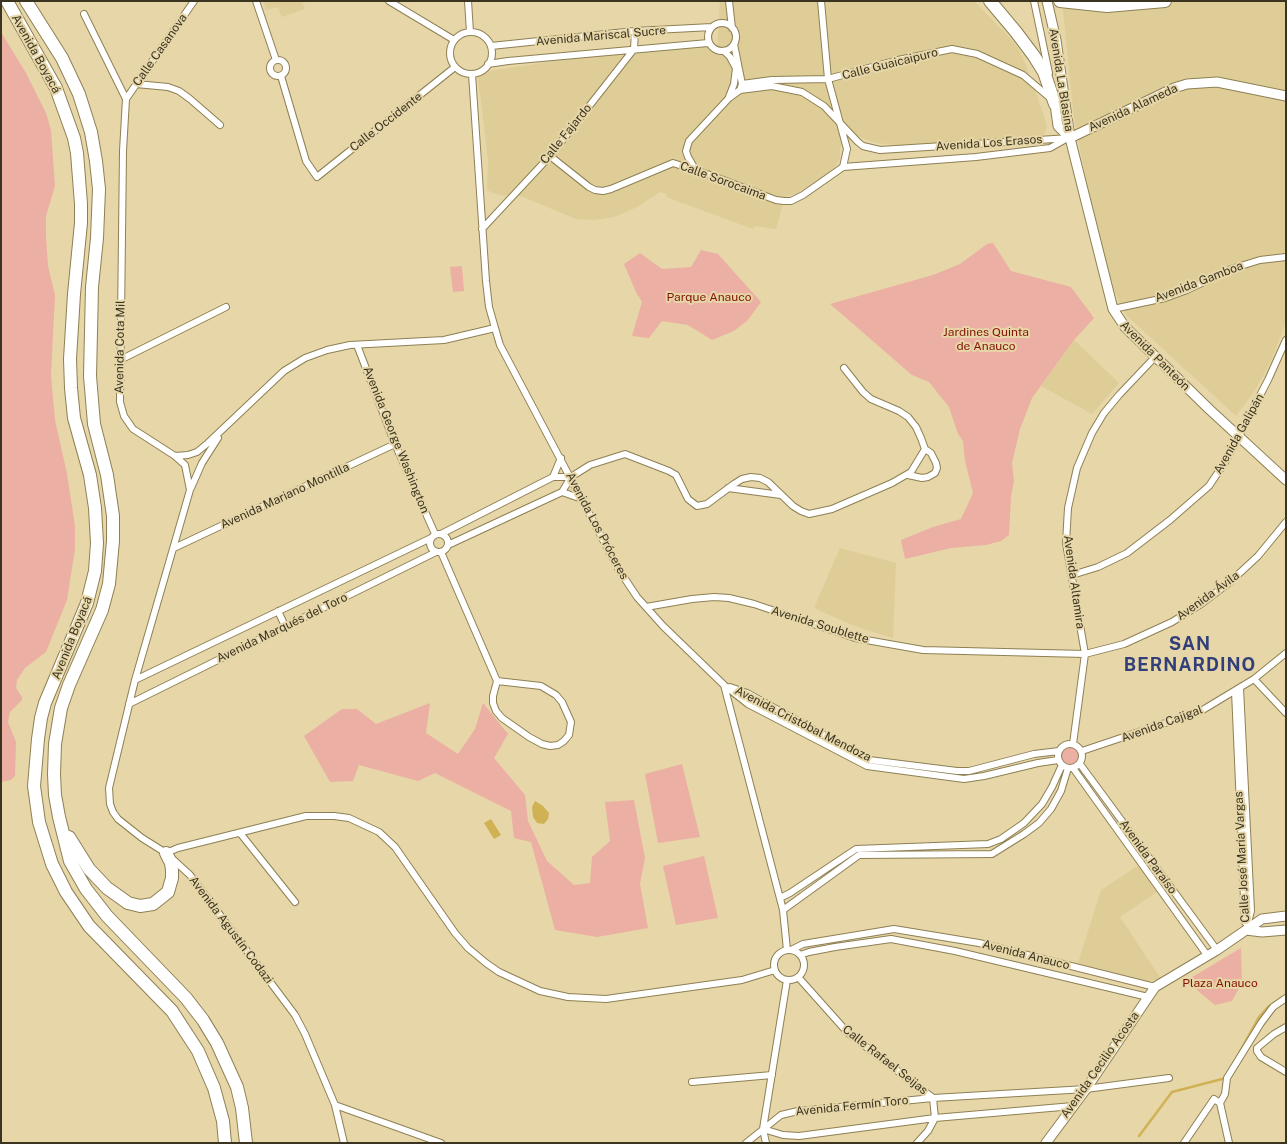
<!DOCTYPE html>
<html>
<head>
<meta charset="utf-8">
<style>
	body { margin:0 }
	#map { position:relative; width:1287px; height:1144px; overflow:hidden; background:#e6d6a8; font-family:"Public Sans",sans-serif }
	canvas { display:block }
	.frame { position:absolute; inset:0; border:2px solid #3a3421; pointer-events:none }
</style>
</head>
<body>
<div id="map">
<canvas width="1287" height="1144"></canvas>
<div class="frame"></div>
</div>
<script>
const ctx = document.querySelector('canvas').getContext('2d');
ctx.lineJoin = 'round';
function fill(path, color) { ctx.fillStyle = color; ctx.fill(path, 'evenodd'); }
const shape = rows => new Path2D(rows.map(r => 'M' + r).join(''));
function stroke(path, color, width, dash) { ctx.strokeStyle = color; ctx.lineWidth = width; ctx.lineCap = dash ? 'butt' : 'round'; ctx.setLineDash(dash || []); ctx.stroke(path); }
function label(font, color, halo, rows, align = 'center') {
  ctx.font = font + ' "Public Sans",sans-serif'; ctx.lineWidth = 4; ctx.setLineDash([]); ctx.textBaseline = 'middle'; ctx.strokeStyle = halo; ctx.fillStyle = color; for (const [text, x, y, turn = 0] of rows) {
    ctx.save(); ctx.translate(x, y); ctx.rotate((+turn || 0) * Math.PI / 180); ctx.textAlign = isNaN(turn) ? turn : align; if (halo) ctx.strokeText(text, 0, 0); ctx.fillText(text, 0, 0); ctx.restore();
  }
}
const built = shape([
	[263,1,302,1,305,9,282,17,278,7,266,10],
	[720,1,974,1,1011,39,1019,50,1026,65,1045,119,1047,127,1044,134,1039,137,943,149,876,143,856,136,840,147,840,158,835,167,826,175,797,193,785,197,776,229,754,226,753,229,666,197,667,194,660,192,637,207,614,217,594,220,576,219,523,197,512,194,504,196,493,193,487,190,488,159,478,78,482,72,582,57,707,44,713,50,717,51],
	[1062,1,1286,1,1286,322,1271,361,1254,392,1236,416,1126,315,1107,276,1097,236,1074,118],
	[1074,340,1119,383,1092,414,1041,386],
	[840,548,896,563,893,638,854,626,814,608],
	[1139,865,1157,892,1120,917,1161,979,1148,981,1078,963,1101,890]
]);
const green = shape([
	[1,32,26,73,46,113,51,130,55,186,46,216,46,237,48,266,55,295,51,375,55,420,67,474,75,526,75,549,67,600,46,652,25,668,17,680,16,688,22,697,22,700,10,712,8,722,16,742,15,776,11,780,1,782],
	[993,243,1011,271,1071,287,1094,318,1074,340,1032,398,1020,429,1012,463,1014,481,1011,496,1009,535,1001,541,986,545,951,548,905,559,901,540,933,527,961,519,968,504,973,493,965,461,963,441,958,434,949,407,929,382,912,375,830,304,933,275,960,264,987,244],
	[701,250,718,254,761,302,748,320,734,331,712,340,688,325,662,321,649,338,632,336,642,302,636,292,624,264,640,253,662,269,691,267],
	[462,266,464,291,453,292,450,267],
	[430,703,426,733,458,754,475,729,483,703,508,734,494,758,525,795,528,821,547,861,574,885,590,883,592,857,610,841,605,802,634,800,645,858,640,884,648,928,597,937,555,930,531,842,514,838,511,811,435,773,418,781,359,765,353,781,330,782,304,736,342,709,357,709,376,724],
	'1059 756a11 11 0 1 1 22 0a11 11 0 1 1-22 0Z',
	[682,764,700,837,658,843,645,774],
	[704,856,718,918,676,925,663,866],
	[1241,948,1242,983,1232,1001,1215,1005,1198,991,1189,979]
]);
const water = shape([
	[535,801,543,806,549,813,548,819,544,824,537,823,533,817,532,807],
	[491,819,501,835,494,839,484,823]
]);
const stream = shape([
	[1238,1055,1259,1017,1268,1007,1282,997],
	[1139,1136,1172,1092,1226,1078]
]);
const street = shape([
	[256,1,276,60],
	[389,1,454,40],
	[468,1,470,32],
	[729,1,732,28],
	[821,1,828,79,847,149,843,167],
	[1034,1,1049,73],
	[84,14,126,99,123,151,120,402,124,416,133,429,175,456,185,465,190,490,135,680,109,788,110,804,113,812,118,819,142,838,166,853,190,875,295,1015,305,1034,335,1105,344,1143],
	'708 37a14 14 0 1 1 28 0a14 14 0 1 1-28 0Z',
	'450 53a21 21 0 1 1 42 0a21 21 0 1 1-42 0Z',
	[491,46,635,31,712,27],
	[724,51,730,57,736,68,734,84,729,97],
	'270 68a8 8 0 1 1 16 0a8 8 0 1 1-16 0Z',
	[488,64,508,61,708,43],
	[472,74,486,281,489,307,495,328,500,345,619,570,637,597,663,626,724,685,748,704,867,766,964,779,984,776,1038,763,1058,760],
	[281,76,306,161,317,177,455,67],
	[136,84,168,87,179,91,190,99,220,125],
	[742,84,772,80,828,79,898,60,952,49,977,54,1023,75,1049,97],
	[740,90,772,86,802,92,824,106,858,142,863,146,880,150,1070,138],
	[126,99,194,1],
	[550,156,589,187,595,190,603,191,611,189,673,163,710,175,776,200,784,201,791,201,803,195,843,167],
	[843,167,976,157,1050,148,1066,139],
	[695,169,688,157,686,151,689,141,729,98,740,90,742,84,734,44],
	[482,229,550,156,634,49,635,31],
	[1113,309,1165,298,1187,290,1231,269,1260,260,1286,257],
	[357,345,395,444,435,534],
	[120,360,226,307],
	[175,456,188,455,197,452,208,443,284,371,305,358,327,350,350,345,444,340,495,328],
	[908,475,922,478,928,477,935,473,937,468,936,463,931,453,925,449],
	[553,477,561,458],
	[191,488,202,463,218,438],
	[728,488,781,495],
	[562,492,582,499],
	'430 543a9 9 0 1 1 18 0a9 9 0 1 1-18 0Z',
	[441,534,553,477,571,477],
	[448,545,562,492,571,477,590,465,625,454,669,471,676,475,688,499,697,506,707,504,734,484,742,479,751,477,760,478,768,482,793,506,801,511,809,514,832,509,892,483,911,472,925,449,921,438,916,427,908,417,899,411,871,399,863,392,844,368],
	[174,548,395,444],
	[441,552,497,681],
	[1072,575,1098,567,1127,553,1170,520,1209,486,1225,462,1239,436,1268,380,1286,340],
	[646,607,692,599,714,597,729,598,754,604,855,638,923,650,1085,654,1124,644,1172,622,1201,604,1230,582,1258,556,1286,522],
	[278,611,285,626],
	[1254,679,1286,713],
	[135,680,431,538],
	[497,681,541,686,556,695,562,702,571,722,569,735,564,741,558,745,550,746,542,744,529,737,502,718,496,711,493,703,493,696,497,681],
	[724,685,783,910,787,950],
	[730,687,747,693,869,760,957,771,969,771,1034,754,1059,751],
	[1240,688,1251,911,1246,930],
	[1235,691,1245,922],
	[129,704,436,552],
	'1058 756a12 12 0 1 1 24 0a12 12 0 1 1-24 0Z',
	[1073,744,1085,654,1066,543,1068,508,1077,468,1092,433,1104,413,1119,395,1155,357],
	[1082,751,1201,711,1254,679,1286,653],
	[1080,764,1217,950],
	[1073,768,1207,955],
	[240,833,295,902],
	[166,853,178,848,306,816,334,816,349,818,379,832,395,847,455,933,468,948,486,963,499,972,540,991,568,997,606,999,742,980,775,970],
	[780,898,790,893,856,849,988,844,1001,839,1024,823,1042,804,1052,787,1062,765],
	[783,910,859,855,992,854,1024,834,1039,823,1051,809,1061,791,1068,768],
	[791,950,803,944,894,929,979,943,1155,987],
	'774 965a15 15 0 1 1 30 0a15 15 0 1 1-30 0Z',
	[800,955,809,952,835,947,891,939,955,951,1148,997],
	[798,977,848,1033,933,1098,935,1118,928,1131,917,1143],
	[1286,1027,1274,1034,1257,1048,1257,1051,1261,1057,1286,1072],
	[692,1082,772,1075],
	[1220,1103,1225,1094,1227,1078,1261,1023,1273,1007,1286,998],
	[335,1105,441,1143],
	[763,1129,783,1135,799,1136,935,1118,1073,1106],
	[746,1143,781,1115,798,1111,933,1098,1086,1089,1169,1078],
	[766,1143,763,1129,787,980],
	[1184,1143,1214,1099,1220,1103,1229,1143]
]);
const secondary = shape([
	[1047,1,1056,40,1070,138,1113,309,1125,327,1209,409,1286,480],
	[1055,104,1058,126,1069,137],
	[1070,138,1174,88,1187,84,1217,82,1286,96],
	[1246,930,1262,932,1286,930],
	[1046,1143,1086,1089,1155,987,1217,950,1262,919,1286,916]
]);
const highway = shape([
	[7,1,56,88,74,138,77,153,81,204,81,223,74,294,70,359,71,388,74,418,90,475,95,508,97,543,95,571,87,603,45,703,41,718,38,739,34,786,39,822,52,864,66,892,89,926,172,1011,198,1051,214,1088,223,1121,225,1143],
	[26,1,62,58,79,94,91,132,96,161,99,189,97,238,92,287,90,376,94,424,107,475,113,516,113,541,109,584,102,610,69,685,61,708,55,744,54,774,55,795,59,817,70,861,86,889,107,916,186,998,203,1020,217,1043,237,1087,242,1108,246,1143],
	[990,1,1016,32,1034,56,1044,72,1055,104],
	[1060,1,1107,6,1165,1],
	[69,837,89,869,107,888,128,903,140,906,153,904,168,892,172,878,172,870,171,863,166,853]
]);
const streetNames = [
	["Avenida Mariscal Sucre",601,36,-5],
	["Calle Casanova",160,50,-55],
	["Avenida Boyacá",36,54,61],
	["Calle Guaicaipuro",890,64,-14],
	["Avenida La Blasina",1061,80,81],
	["Avenida Alameda",1133,108,-25],
	["Calle Occidente",386,122,-38],
	["Calle Fajardo",566,134,-51],
	["Avenida Los Erasos",989,143,-4],
	["Calle Sorocaima",723,181,20],
	["Avenida Gamboa",1199,282,-21],
	["Avenida Cota Mil",120,347,-89],
	["Avenida Panteón",1155,356,45],
	["Avenida Galipán",1239,434,-61],
	["Avenida George Washington",396,440,68],
	["Avenida Mariano Montilla",285,496,-25],
	["Avenida Los Próceres",597,526,62],
	["Avenida Altamira",1074,582,82],
	["Avenida Ávila",1208,596,-36],
	["Avenida Soublette",820,625,17],
	["Avenida Marqués del Toro",282,628,-26],
	["Avenida Boyacá",72,638,-68],
	["Avenida Cristóbal Mendoza",803,724,27],
	["Avenida Cajigal",1162,724,-20],
	["Avenida Paraíso",1148,857,54],
	["Calle José María Vargas",1242,857,-93],
	["Avenida Agustín Codazi",231,930,53],
	["Avenida Anauco",1026,955,14],
	["Calle Rafael Seijas",885,1060,38],
	["Avenida Cecilio Acosta",1100,1065,-55],
	["Avenida Fermín Toro",852,1106,-6]
];
const parkNames = [
	["Parque Anauco",709,297],
	["Jardines Quinta",986,332],
	["de Anauco",986,346],
	["Plaza Anauco",1220,983]
];
const districtNames = [
	["SAN",1190,644],
	["BERNARDINO",1190,665]
];
fill(built, '#dfcd97');
fill(green, '#ecafa3');
fill(water, '#d0b255');
stroke(stream, '#d0b255', 2.5);
stroke(street, '#8e8054', 8);
stroke(secondary, '#8e8054', 11);
stroke(highway, '#8e8054', 14);
stroke(street, '#fff', 6);
stroke(secondary, '#fff', 9);
stroke(highway, '#fff', 12);
label('12px', '#3a3421', '#e6d6a8', streetNames);
label('12px', '#831303', '#e6d6a8', parkNames);
ctx.letterSpacing = '1px';
label('bold 18px', '#323f79', '#e6d6a8', districtNames);
ctx.letterSpacing = '0px';
</script>
</body>
</html>
